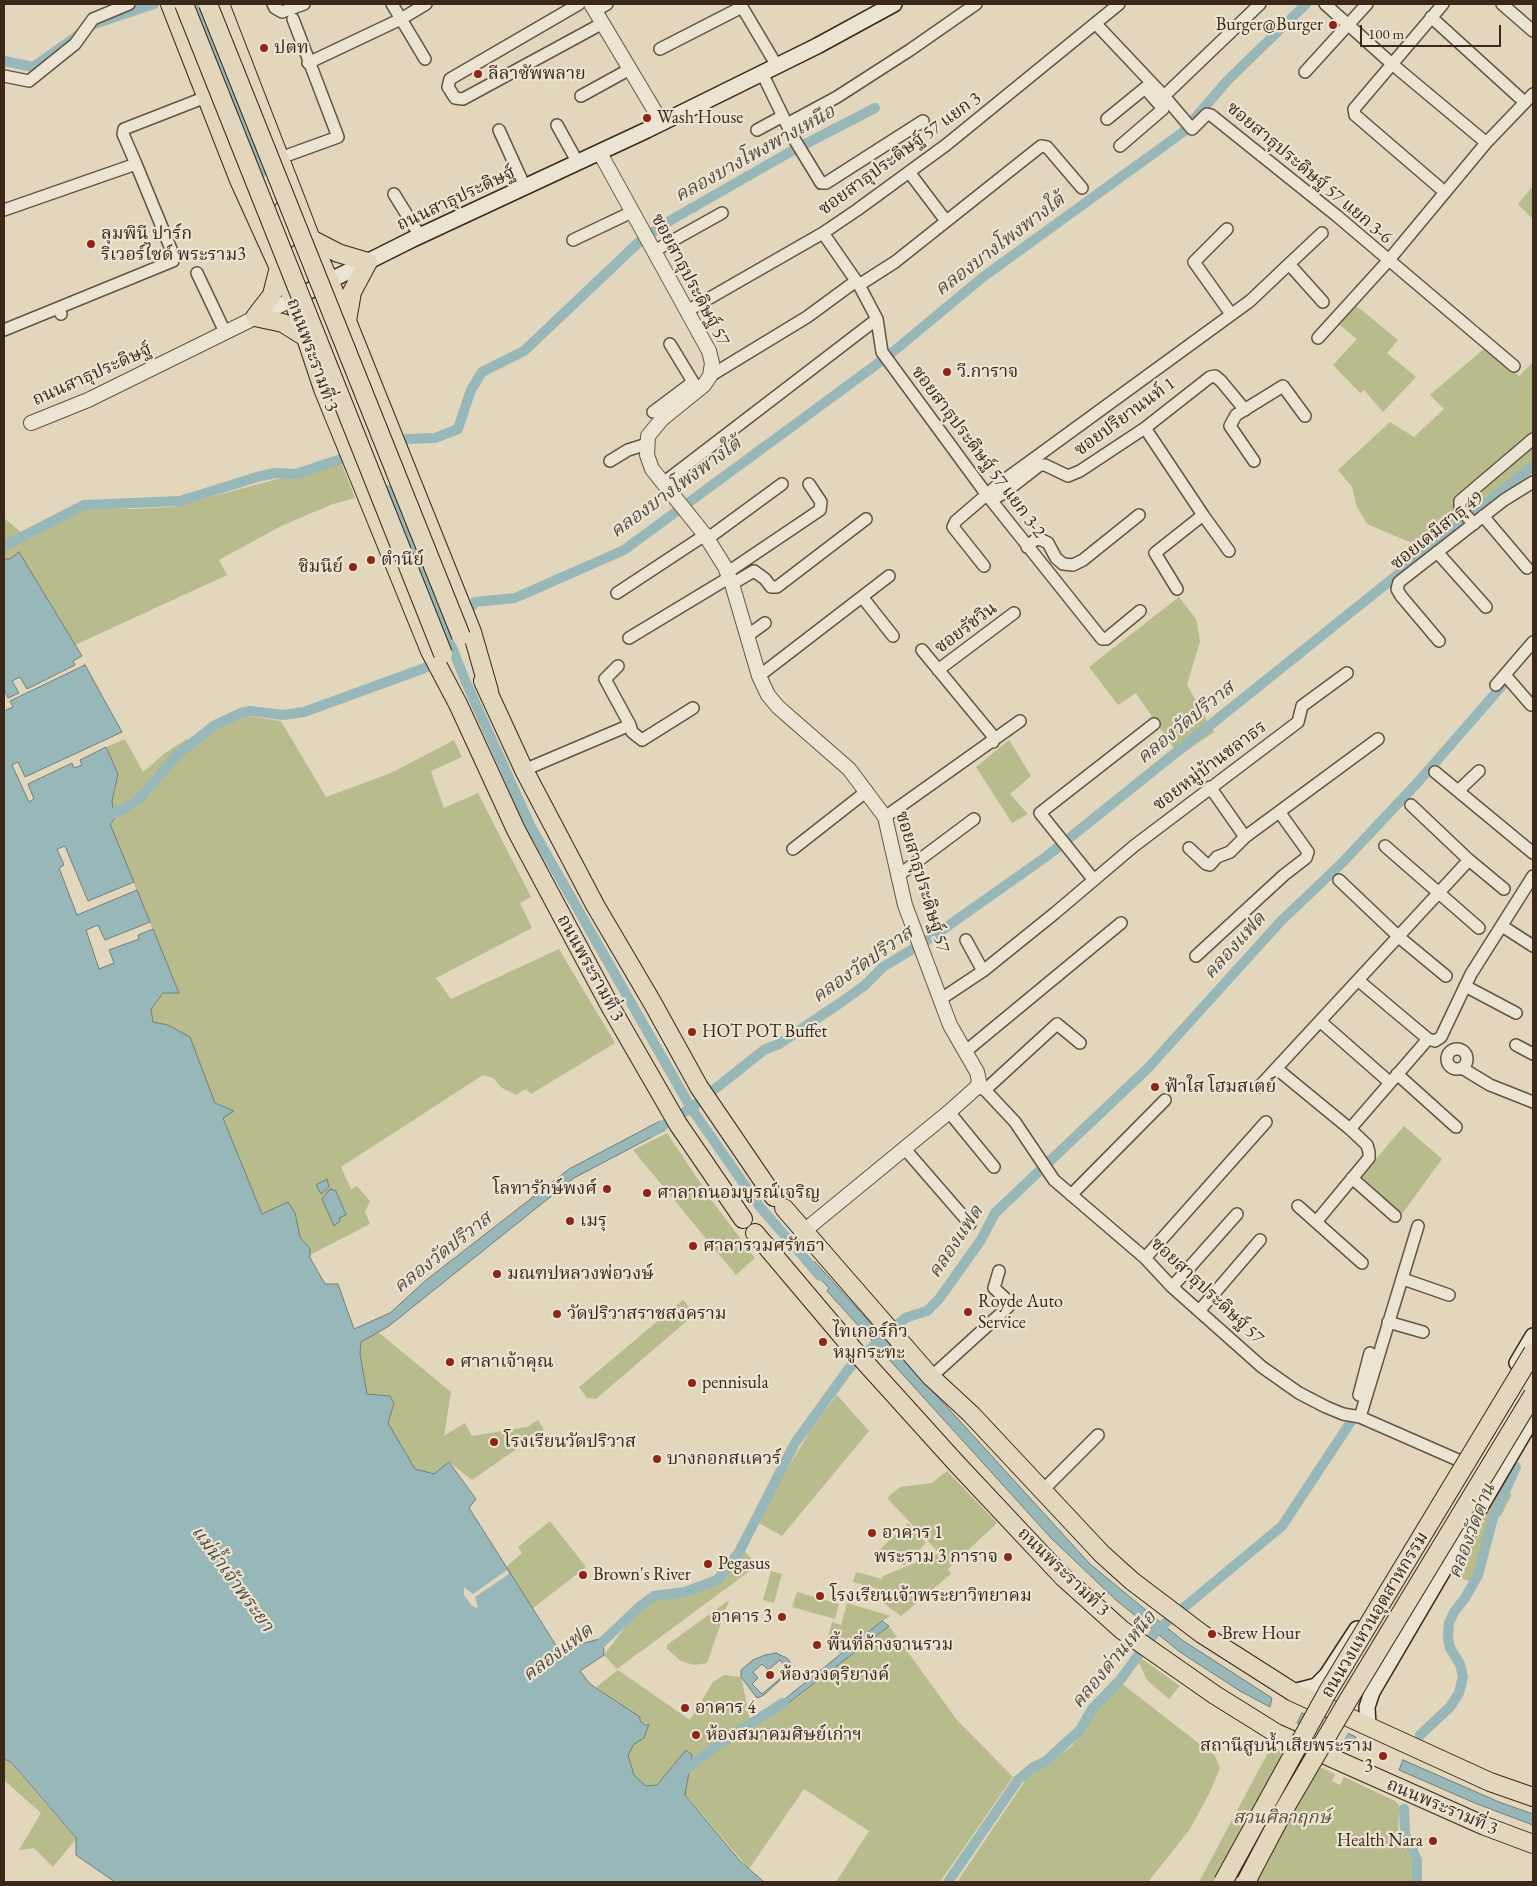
<!DOCTYPE html>
<html>
<head>
<meta charset="utf-8">
<style>
	body { margin:0 }
	#map { position:relative; width:1537px; height:1886px; overflow:hidden; background:#e2d6bc; font-family:"EB Garamond",serif }
	canvas { display:block }
	.frame { position:absolute; inset:0; border:5px solid #3b2819; pointer-events:none }
	.scale { position:absolute; left:1360px; top:25px; width:141px; height:22px; box-sizing:border-box; border:2px solid #3b2819; border-top:0; padding-left:6px; font-size:15px; line-height:18px; white-space:nowrap; color:#3b2819; -webkit-text-stroke:4px #ece4d3; paint-order:stroke }
</style>
</head>
<body>
<div id="map">
<canvas width="1537" height="1886"></canvas>
<div class="frame"></div>
<div class="scale">100 m</div>
</div>
<script>
const ctx = document.querySelector('canvas').getContext('2d');
ctx.lineJoin = 'round';
function fill(path, color) { ctx.fillStyle = color; ctx.fill(path, 'evenodd'); }
const shape = rows => new Path2D(rows.map(r => 'M' + r).join(''));
function stroke(path, color, width, dash) { ctx.strokeStyle = color; ctx.lineWidth = width; ctx.lineCap = dash ? 'butt' : 'round'; ctx.setLineDash(dash || []); ctx.stroke(path); }
function label(font, color, halo, rows, align = 'center') {
  ctx.font = font + ' "EB Garamond","Noto Serif Thai",serif'; ctx.lineWidth = 4.5; ctx.setLineDash([]); ctx.textBaseline = 'middle'; ctx.strokeStyle = halo; ctx.fillStyle = color; for (const [text, x, y, turn = 0] of rows) {
    ctx.save(); ctx.translate(x, y); ctx.rotate((+turn || 0) * Math.PI / 180); ctx.textAlign = isNaN(turn) ? turn : align; if (halo) ctx.strokeText(text, 0, 0); ctx.fillText(text, 0, 0); ctx.restore();
  }
}
const green = shape([
	[1533,186,1533,219,1518,204],
	[1353,303,1398,340,1387,353,1416,377,1383,412,1364,390,1360,393,1333,365,1357,339,1336,322],
	[1486,347,1519,376,1533,362,1533,461,1432,542,1410,542,1367,524,1357,507,1352,487,1338,470,1390,422,1414,437,1444,409,1430,395],
	[341,462,355,498,333,504,281,526,219,560,227,575,75,645,19,553,10,559,4,559,4,518,29,539,86,508,131,509,173,507],
	[1179,597,1196,619,1200,641,1187,685,1214,732,1179,756,1136,693,1118,705,1089,667],
	[248,716,281,721,326,797,391,773,454,740,462,757,431,771,444,808,478,793,531,897,520,903,532,928,436,978,451,999,559,949,615,1043,531,1094,526,1089,516,1095,502,1088,493,1078,483,1075,341,1167,351,1189,357,1186,370,1201,365,1212,370,1224,310,1255,310,1249,300,1237,295,1213,262,1215,223,1117,233,1111,216,1103,168,1025,153,1022,151,1009,163,993,179,993,109,824,114,820,112,801,118,774,106,747,125,739,143,772,165,753,187,739,194,748,214,730,233,720],
	[1009,740,1031,776,1010,794,1028,814,1012,823,976,767],
	[1404,1126,1442,1159,1402,1214,1361,1176],
	[667,1133,713,1202,755,1258,736,1275,633,1150],
	[683,1300,695,1314,596,1399,587,1398,579,1387],
	[378,1332,451,1392,444,1436,465,1423,472,1436,527,1427,538,1420,544,1430,472,1480,449,1462,434,1474,415,1469,388,1423,394,1403,390,1396,367,1394,360,1354,361,1342],
	[837,1395,869,1431,782,1536,759,1523,778,1484,812,1428],
	[947,1471,997,1523,948,1569,951,1574,901,1616,875,1597,878,1589,853,1582,856,1572,882,1579,883,1576,939,1553,887,1498,900,1487,932,1483],
	[1500,1490,1512,1494,1501,1516,1496,1518,1490,1542,1472,1580,1468,1581,1453,1574],
	[550,1521,586,1567,532,1609,506,1567,522,1553,518,1547],
	[908,1523,926,1543,905,1565,874,1555],
	[743,1550,758,1565,617,1669,604,1655,634,1615,648,1604,658,1599,692,1592,720,1580],
	[771,1571,782,1574,774,1603,763,1600],
	[797,1592,839,1604,835,1619,792,1607],
	[729,1600,707,1663,694,1665,681,1661,667,1649,667,1645],
	[847,1603,891,1616,882,1621,840,1654,827,1640,832,1622,841,1625],
	[889,1626,957,1720,1013,1777,940,1882,836,1882,869,1831,804,1789,749,1869,685,1794,686,1750,657,1785,646,1786,634,1775,628,1755,634,1744,644,1738,649,1724,640,1721,639,1717,596,1687,618,1670,690,1720,713,1682,724,1675,741,1677,750,1719,771,1710,774,1713,788,1704],
	[1142,1659,1180,1686,1169,1699,1147,1680,1139,1663],
	[1121,1683,1215,1756,1220,1768,1209,1794,1190,1829,1148,1882,957,1882,1027,1778,1071,1747,1082,1734,1094,1712],
	[1272,1745,1335,1774,1332,1781,1340,1785,1344,1777,1395,1801,1399,1805,1398,1836,1412,1859,1412,1882,1199,1882],
	[4,1759,10,1762,76,1839,53,1867,34,1848,19,1850,41,1813,4,1780]
]);
const water = shape([
	[19,552,82,656,73,661,75,665,27,689,20,677,12,681,19,693,8,698,4,689,4,559,10,559,19,552],
	[85,665,122,732,25,777,18,762,12,765,29,802,34,799,28,784,72,763,74,768,82,765,80,760,106,747,118,774,112,801,114,820,110,824,134,882,88,901,65,846,57,849,64,865,59,868,77,915,137,890,150,922,105,940,98,925,86,930,99,969,114,963,109,950,139,939,138,935,153,929,179,993,163,993,151,1009,153,1022,168,1025,190,1037,215,1103,234,1111,223,1118,262,1214,288,1202,295,1213,300,1237,310,1249,310,1258,325,1284,338,1284,354,1329,390,1313,425,1281,569,1169,660,1121,665,1130,574,1178,389,1326,361,1342,360,1354,367,1394,390,1396,394,1403,388,1423,415,1469,434,1474,449,1462,476,1499,469,1508,559,1650,603,1638,604,1655,580,1671,590,1684,640,1717,640,1721,646,1725,649,1724,644,1738,634,1744,628,1755,634,1775,646,1786,657,1785,686,1750,692,1755,685,1795,740,1861,764,1882,115,1882,76,1855,76,1838,11,1762,4,1759,4,711,13,707,10,701,85,665],
	[327,1179,329,1187,321,1194,316,1185,327,1179],
	[330,1189,336,1191,346,1215,339,1218,340,1221,334,1226,322,1199,330,1189],
	[815,1262,1090,1564,1182,1640,1272,1698,1270,1707,1240,1691,1180,1652,1116,1600,1051,1538,827,1291,829,1288,809,1267,815,1262],
	[882,1621,889,1626,774,1714,771,1710,882,1621],
	[776,1653,787,1658,791,1663,791,1670,764,1695,757,1698,741,1677,741,1670,753,1660,765,1655,776,1653],
	[780,1660,789,1671,762,1694,752,1684,758,1678,753,1672,762,1664,768,1670,780,1660],
	[1302,1713,1356,1737,1351,1747,1297,1723,1302,1713],
	[1403,1760,1499,1802,1533,1814,1533,1825,1477,1804,1399,1770,1403,1760]
]);
const pier = shape([
	[507,1570,509,1574,475,1597,478,1608,472,1606,464,1595,464,1587,473,1594],
	[1310,1714,1349,1731,1341,1745,1302,1727]
]);
const canal = shape([
	[194,4,261,173],
	[4,61,33,67,94,24,154,4],
	[653,232,671,220,790,152,875,108],
	[407,439,435,438,458,429,471,390,482,372,524,351,639,242],
	[389,490,465,680,531,827,691,1108,760,1207,820,1276],
	[4,546,84,505,180,501,257,477,275,473,296,474,341,459],
	[101,818,123,809,139,799,178,754,215,725,241,713,250,711,283,715,304,712,422,669,429,666,475,602,515,598,624,550,888,356,983,277,1183,132,1227,81,1306,4],
	[652,1132,691,1108,764,1050,779,1044,843,1001,864,986,883,967,931,938,1047,856,1533,466],
	[594,1650,639,1607,654,1596,685,1592,717,1580,739,1552,795,1443,850,1367,905,1318,927,1311,939,1299,981,1240,995,1213,1148,1068,1281,921,1342,863,1419,781,1507,680],
	[1420,1735,1450,1707,1459,1693,1463,1677,1460,1664,1450,1648,1448,1638,1449,1623,1454,1612,1465,1598,1478,1575,1493,1518,1516,1467],
	[680,1774,719,1744,783,1703],
	[1404,1809,1405,1834,1417,1860,1417,1882],
	[948,1882,1018,1780,1032,1768,1046,1761,1080,1730,1092,1709,1120,1680,1157,1630,1282,1526,1352,1420]
]);
const minor = shape([
	[273,4,275,8,282,12,304,4],
	[392,4,425,59],
	[579,4,450,79,448,87,455,98,463,99,603,23],
	[1325,4,1392,64,1483,140],
	[1502,4,1533,31],
	[595,11,607,4],
	[1431,17,1520,98],
	[1096,24,1164,96,1192,129,1207,114,1211,115,1337,216,1514,366],
	[660,49,742,7,777,66],
	[308,63,401,19,426,4],
	[1305,72,1367,4],
	[762,73,793,137,821,183,826,183,923,121],
	[4,76,29,81,75,44,93,19,129,4],
	[581,96,630,69],
	[1164,96,1260,4],
	[1107,119,1150,84],
	[787,124,837,97,910,50,976,4],
	[557,125,578,163],
	[499,130,525,187],
	[757,130,783,116],
	[1120,146,1163,109,1145,88],
	[280,158,338,137,293,19],
	[909,172,946,221],
	[1440,188,1355,115,1354,109,1443,4],
	[394,194,420,236],
	[4,210,136,164,123,134,124,129,206,97],
	[1227,229,1194,262,1231,314],
	[823,233,859,285,877,319,882,352,987,495,1102,639,1106,639,1140,611],
	[573,240,632,212],
	[654,251,722,213],
	[1289,264,1322,233],
	[197,273,225,332],
	[859,285,895,262,1041,146,1047,147,1082,188],
	[58,308,173,261,173,254,136,164],
	[687,311,823,233,857,210,946,145,1119,4],
	[4,330,58,308,61,314],
	[1318,338,1388,261,1486,143,1533,94],
	[670,344,693,382],
	[710,376,807,317,856,281],
	[653,412,693,382,698,391],
	[1145,428,1203,515,1155,553,1177,589],
	[610,461,628,450,647,444],
	[1254,461,1230,426,1236,415,1283,386,1305,416],
	[663,483,877,319],
	[991,500,1004,493,1040,465,1045,465,1068,476,1080,471,1145,428,1210,377,1215,376,1221,381,1245,410],
	[1203,515,1229,551],
	[1483,516,1527,568],
	[1474,524,1460,509,1460,501,1533,439],
	[707,539,782,484],
	[1027,547,1036,539,1042,540,1048,543,1056,558,1063,564,1073,565,1083,560,1139,515],
	[1437,552,1486,607],
	[984,566,953,527,956,521,999,484,1250,301,1289,264,1323,302],
	[728,572,820,510,821,502,809,484],
	[732,584,754,571,765,579,771,587,777,587,866,519],
	[617,593,705,535],
	[863,598,893,636],
	[747,636,765,623],
	[629,638,730,577],
	[1439,641,1401,596,1397,589,1399,582,1504,500,1533,482],
	[922,650,993,736,993,742],
	[618,666,605,679,630,725],
	[938,670,1014,613],
	[1505,675,1531,705],
	[759,676,889,576],
	[1496,685,1533,642],
	[524,770,630,725,632,732,642,740,693,708],
	[1435,772,1533,853],
	[1210,787,1245,837],
	[1458,791,1479,771],
	[1411,805,1469,860,1504,889],
	[885,817,1020,721],
	[1385,846,1479,928],
	[1189,848,1206,864,1210,865,1217,857,1230,852,1245,837,1378,739],
	[793,849,867,791],
	[899,875,974,819],
	[1093,879,1040,813,1154,724],
	[1339,880,1400,938,1446,976],
	[1502,926,1533,946],
	[966,940,983,971],
	[1196,956,1284,875,1306,858,1308,852,1280,813],
	[1359,981,1428,1039,1435,1041,1441,1037,1471,974,1533,876],
	[1465,986,1516,1013],
	[941,999,983,971,1055,913,1134,846,1298,722,1302,706,1347,673],
	[1321,1022,1387,1080,1388,1085],
	[1516,1045,1533,1054],
	'1447 1059a10 10 0 1 1 20 0a10 10 0 1 1-20 0Z',
	[966,1051,1121,923],
	[1462,1068,1490,1085,1533,1102],
	[1277,1069,1350,1129,1367,1145,1369,1152,1369,1158,1316,1222],
	[1397,1074,1456,1127],
	[977,1087,985,1090,1015,1122,1054,1180,1145,1258,1172,1287,1262,1367,1299,1393,1326,1407,1343,1414,1360,1417,1458,1460],
	[1259,1087,1469,860],
	[985,1090,1057,1024,1080,1043],
	[949,1112,994,1167],
	[1350,1129,1428,1039],
	[904,1148,970,1224],
	[1352,1178,1395,1216],
	[1071,1195,1165,1100],
	[1298,1206,1362,1263],
	[1145,1258,1266,1122],
	[1403,1279,1449,1295],
	[1172,1287,1237,1214],
	[1199,1311,1260,1240],
	[1388,1322,1423,1332],
	[931,1377,1008,1307,1008,1301,994,1288,999,1271],
	[1359,1395,1370,1353],
	[1360,1417,1418,1226],
	[1043,1490,1098,1435]
]);
const tertiary = shape([
	[591,4,662,123],
	[600,153,709,351,712,363,710,376,704,385,662,419,648,436,647,455,652,469,705,535,725,567,732,584,759,676,768,695,778,707,849,769,885,817,905,905,950,1025,977,1072,979,1081,977,1087,949,1112,804,1231],
	[31,423,88,400,293,299]
]);
const secondary = shape([
	[293,299,413,239,647,130,817,46,894,4],
	[1517,1363,1533,1336],
	[1293,1692,1316,1686,1327,1675,1357,1629],
	[1368,1726,1367,1707,1372,1692,1533,1417]
]);
const primary = shape([
	[170,4,239,180,293,299,323,389,430,651,458,704,516,830,610,1006,678,1124,743,1219],
	[220,4,311,239,347,321,472,632,489,691],
	[311,239,338,253,368,262,352,292,347,321],
	[286,240,279,222,280,215,294,195],
	[279,267,272,295,255,317,283,323,307,338],
	[483,681,524,770,595,905,652,1002,699,1087,774,1197],
	[784,1208,931,1377,971,1414,1102,1554,1132,1581,1202,1634,1293,1692,1490,1782,1533,1797],
	[755,1233,853,1349,957,1464,1063,1577,1122,1630,1215,1695,1276,1733,1485,1826,1533,1844]
]);
const primaryBridge = shape([
	[184,4,443,654],
	[208,4,461,636],
	[1223,1882,1327,1693,1533,1352],
	[1246,1882,1285,1808,1347,1702,1533,1395]
]);
const markers = [
	[1333,25,5,"#8f2418"],
	[264,48,5,"#8f2418"],
	[478,74,5,"#8f2418"],
	[647,118,5,"#8f2418"],
	[91,244,5,"#8f2418"],
	[947,372,5,"#8f2418"],
	[371,560,5,"#8f2418"],
	[353,567,5,"#8f2418"],
	[692,1032,5,"#8f2418"],
	[1155,1087,5,"#8f2418"],
	[607,1189,5,"#8f2418"],
	[647,1193,5,"#8f2418"],
	[570,1221,5,"#8f2418"],
	[693,1246,5,"#8f2418"],
	[497,1274,5,"#8f2418"],
	[968,1312,5,"#8f2418"],
	[557,1314,5,"#8f2418"],
	[823,1342,5,"#8f2418"],
	[450,1362,5,"#8f2418"],
	[692,1383,5,"#8f2418"],
	[494,1442,5,"#8f2418"],
	[657,1459,5,"#8f2418"],
	[872,1533,5,"#8f2418"],
	[1008,1557,5,"#8f2418"],
	[708,1564,5,"#8f2418"],
	[583,1575,5,"#8f2418"],
	[820,1596,5,"#8f2418"],
	[782,1617,5,"#8f2418"],
	[1212,1634,5,"#8f2418"],
	[817,1645,5,"#8f2418"],
	[770,1675,5,"#8f2418"],
	[685,1708,5,"#8f2418"],
	[696,1735,5,"#8f2418"],
	[1383,1756,5,"#8f2418"],
	[1433,1841,5,"#8f2418"]
];
const poiNames = [
	["Burger@Burger",1323,25,"right"],
	["ปตท",274,48],
	["ลีลาซัพพลาย",488,74],
	["Wash House",657,118],
	["ลุมพินี ปาร์ก",101,234],
	["ริเวอร์ไซด์ พระราม3",101,255],
	["วี.การาจ",957,372],
	["ตำนีย์",381,560],
	["ชิมนีย์",343,567,"right"],
	["HOT POT Buffet",702,1032],
	["ฟ้าใส โฮมสเตย์",1165,1087],
	["โลทารักษ์พงศ์",597,1189,"right"],
	["ศาลาถนอมบูรณ์เจริญ",657,1193],
	["เมรุ",580,1221],
	["ศาลารวมศรัทธา",703,1246],
	["มณฑปหลวงพ่อวงษ์",507,1274],
	["Royde Auto",978,1302],
	["Service",978,1323],
	["วัดปริวาสราชสงคราม",567,1314],
	["ไทเกอร์กิว",833,1332],
	["หมูกระทะ",833,1353],
	["ศาลาเจ้าคุณ",460,1362],
	["pennisula",702,1383],
	["โรงเรียนวัดปริวาส",504,1442],
	["บางกอกสแควร์",667,1459],
	["อาคาร 1",882,1533],
	["พระราม 3 การาจ",998,1557,"right"],
	["Pegasus",718,1564],
	["Brown's River",593,1575],
	["โรงเรียนเจ้าพระยาวิทยาคม",830,1596],
	["อาคาร 3",772,1617,"right"],
	["Brew Hour",1222,1634],
	["พื้นที่ล้างจานรวม",827,1645],
	["ห้องวงดุริยางค์",780,1675],
	["อาคาร 4",695,1708],
	["ห้องสมาคมศิษย์เก่าฯ",706,1735],
	["สถานีสูบน้ำเสียพระราม",1373,1746,"right"],
	["3",1373,1767,"right"],
	["Health Nara",1423,1841,"right"]
];
const streetNames = [
	["ซอยสาธุประดิษฐ์ 57 แยก 3",900,154,-36],
	["ซอยสาธุประดิษฐ์ 57 แยก 3-6",1309,173,40],
	["ถนนสาธุประดิษฐ์",456,199,-25],
	["ซอยสาธุประดิษฐ์ 57",690,280,62],
	["ถนนพระรามที่ 3",312,355,70],
	["ถนนสาธุประดิษฐ์",92,375,-24],
	["ซอยปริยานนท์ 1",1125,417,-36],
	["ซอยสาธุประดิษฐ์ 57 แยก 3-2",978,452,53],
	["ซอยเดมีสาธุ 49",1437,531,-39],
	["ซอยรัชวิน",966,628,-37],
	["ซอยหมู่บ้านชลาธร",1210,766,-37],
	["ซอยสาธุประดิษฐ์ 57",922,882,73],
	["ถนนพระรามที่ 3",590,968,61],
	["ซอยสาธุประดิษฐ์ 57",1207,1291,43],
	["ถนนพระรามที่ 3",1063,1572,44],
	["ถนนวงแหวนอุตสาหกรรม",1375,1615,-59],
	["ถนนพระรามที่ 3",1442,1807,23]
];
const parkNames = [
	["สวนศิลาฤกษ์",1282,1818]
];
const waterNames = [
	["คลองบางโพงพางเหนือ",755,154,-29],
	["คลองบางโพงพางใต้",1000,245,-37],
	["คลองบางโพงพางใต้",676,488,-36],
	["คลองวัดปริวาส",1186,723,-39],
	["คลองแฟด",1235,946,-48],
	["คลองวัดปริวาส",863,965,-35],
	["คลองแฟด",956,1242,-56],
	["คลองวัดปริวาส",443,1253,-38],
	["คลองวัดด่าน",1472,1531,-69],
	["แม่น้ำเจ้าพระยา",232,1579,54],
	["คลองแฟด",558,1653,-37],
	["คลองด่านเหนือ",1114,1660,-50]
];
fill(green, '#b8bc8d');
fill(water, '#97b7b9');
stroke(water, '#727e79', 1);
fill(pier, '#e2d6bc');
stroke(canal, '#97b7b9', 10);
stroke(minor, '#655442', 14);
stroke(tertiary, '#655442', 16);
stroke(secondary, '#3b2819', 18);
stroke(primary, '#3b2819', 20);
stroke(minor, '#ece4d3', 11);
stroke(tertiary, '#ece4d3', 14);
stroke(secondary, '#ece4d3', 15);
stroke(primary, '#e2d6bc', 18);
stroke(primaryBridge, '#3b2819', 20, []);
stroke(primaryBridge, '#e2d6bc', 18);
for (const [x, y, r, color] of markers) { const dot = new Path2D(); dot.arc(x, y, r, 0, 2 * Math.PI); ctx.fillStyle = color; ctx.fill(dot); stroke(dot, '#ece4d3', 2); }
label('18px', '#3b2819', '#ece4d3', poiNames, 'left');
label('18px', '#3b2819', '#ece4d3', streetNames);
label('italic 18px', '#5a4d36', '#ece4d3', parkNames);
label('italic 19px', '#524c41', '#ece4d3', waterNames);
</script>
</body>
</html>
